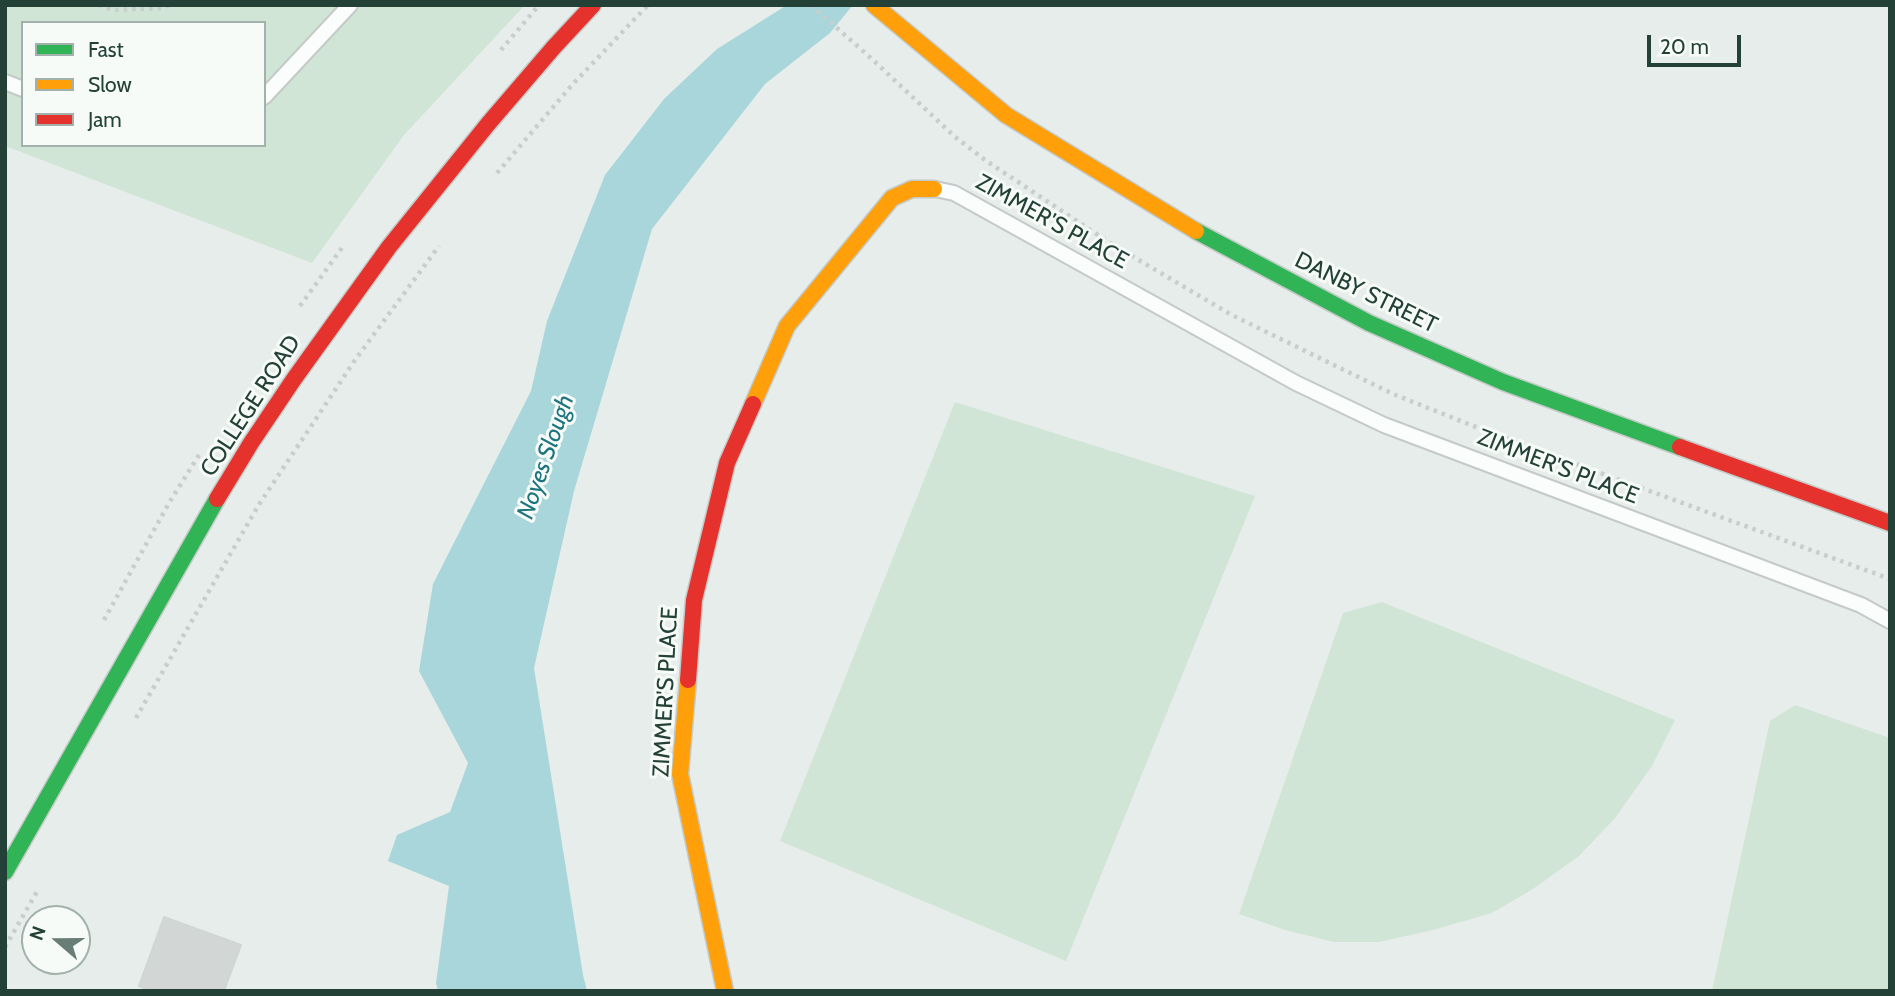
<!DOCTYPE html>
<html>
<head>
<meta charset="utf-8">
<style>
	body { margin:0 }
	#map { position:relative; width:1895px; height:996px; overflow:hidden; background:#e7edea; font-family:Cabin,sans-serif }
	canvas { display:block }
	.frame { position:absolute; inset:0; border:7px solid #244138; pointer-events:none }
	.legend { position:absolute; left:21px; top:21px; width:245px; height:126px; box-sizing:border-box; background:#f6fbf8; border:2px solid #a2b1ab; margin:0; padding:9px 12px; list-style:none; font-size:21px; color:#244138 }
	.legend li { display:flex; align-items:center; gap:14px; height:35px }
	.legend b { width:35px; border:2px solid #a2b1ab }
	.north { position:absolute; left:21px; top:905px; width:70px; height:70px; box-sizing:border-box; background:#f6fbf8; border:2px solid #a2b1ab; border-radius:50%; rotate:290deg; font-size:19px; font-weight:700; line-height:28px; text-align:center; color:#244138 }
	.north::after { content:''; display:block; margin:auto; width:24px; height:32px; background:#687d76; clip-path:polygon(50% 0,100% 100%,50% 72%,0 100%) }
	.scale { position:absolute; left:1647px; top:35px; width:94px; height:32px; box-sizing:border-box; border:4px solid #244138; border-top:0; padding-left:9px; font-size:21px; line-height:24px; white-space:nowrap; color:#244138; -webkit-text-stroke:5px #f6fbf8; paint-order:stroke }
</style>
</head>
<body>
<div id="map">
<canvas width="1895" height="996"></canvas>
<div class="frame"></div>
<ul class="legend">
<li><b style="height:9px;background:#30b455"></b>Fast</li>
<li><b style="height:9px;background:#ff9f0a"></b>Slow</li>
<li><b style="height:9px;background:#e5322d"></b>Jam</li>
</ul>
<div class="north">N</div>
<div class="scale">20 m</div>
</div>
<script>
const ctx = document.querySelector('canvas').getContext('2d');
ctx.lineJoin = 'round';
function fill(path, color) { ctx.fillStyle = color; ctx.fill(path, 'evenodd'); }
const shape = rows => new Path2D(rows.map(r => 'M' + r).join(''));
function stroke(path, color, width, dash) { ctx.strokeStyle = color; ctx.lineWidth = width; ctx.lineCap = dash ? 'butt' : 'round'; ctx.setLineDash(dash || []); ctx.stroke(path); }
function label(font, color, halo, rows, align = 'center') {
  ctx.font = font + ' Cabin,sans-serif'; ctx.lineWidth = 6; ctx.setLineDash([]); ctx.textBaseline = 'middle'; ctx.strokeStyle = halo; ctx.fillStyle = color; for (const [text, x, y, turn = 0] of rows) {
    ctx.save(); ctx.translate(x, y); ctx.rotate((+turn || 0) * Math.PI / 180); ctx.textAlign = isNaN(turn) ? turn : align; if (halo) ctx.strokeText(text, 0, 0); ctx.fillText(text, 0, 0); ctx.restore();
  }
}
const green = shape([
	[5,5,525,5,404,135,312,263,5,146],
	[23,23,264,23,264,145,23,145],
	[955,402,1255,496,1066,961,780,841],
	[1382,602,1675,720,1652,766,1615,818,1579,856,1533,889,1492,913,1433,930,1379,942,1334,942,1285,930,1239,914,1343,613],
	[1795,705,1890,738,1890,991,1712,991,1770,721]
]);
const water = shape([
	[787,5,853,5,830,33,765,84,652,229,574,491,534,668,583,975,587,991,438,991,436,983,449,886,388,861,397,835,450,812,468,763,419,671,433,584,531,391,547,321,605,175,664,99,717,49]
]);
const building = shape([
	[164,917,241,945,224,991,152,991,139,986,164,917]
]);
const path = shape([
	[99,5,113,10,163,8,169,5],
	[811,5,872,59,954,136,985,160,1110,243,1230,314,1393,394,1486,431,1890,579],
	[501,50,539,5],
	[497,173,572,85,648,5],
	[300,306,344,245],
	[104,620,169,503,199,455],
	[136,718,258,506,355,360,439,246],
	[5,947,38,890]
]);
const lane = shape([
	[5,82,23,89],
	[264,97,350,5],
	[935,189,954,193,1296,383,1384,425,1861,605,1890,621]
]);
const fast = shape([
	[1196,231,1369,323,1503,382,1680,447],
	[5,872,217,499]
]);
const slow = shape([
	[874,5,1006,115,1196,231],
	[753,404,787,326,892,198,912,189,934,189],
	[688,680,680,774,725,991]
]);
const jam = shape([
	[1680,447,1890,523],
	[217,499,251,443,294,379,389,247,488,124,554,47,593,5],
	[688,680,694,600,727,463,753,404]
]);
const streetNames = [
	["ZIMMER'S PLACE",1052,222,29],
	["DANBY STREET",1366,293,26],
	["COLLEGE ROAD",251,406,-57],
	["ZIMMER'S PLACE",1558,467,21],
	["ZIMMER'S PLACE",666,692,-87]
];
const waterNames = [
	["Noyes Slough",546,457,-71]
];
fill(green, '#d1e5d6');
fill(water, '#a9d6da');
fill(building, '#d2d6d4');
stroke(building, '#d0d6d3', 2);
stroke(lane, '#c4cac7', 18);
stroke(fast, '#c3cac7', 19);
stroke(slow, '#c3cac7', 19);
stroke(jam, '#c3cac7', 19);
stroke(path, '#c7cecb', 4.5, [3.5, 5]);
stroke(lane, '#fbfcfc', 14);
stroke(fast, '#30b455', 16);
stroke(slow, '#ff9f0a', 16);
stroke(jam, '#e5322d', 16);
label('23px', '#244138', '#f6fbf8', streetNames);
label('italic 24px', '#1c747f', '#f6fbf8', waterNames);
</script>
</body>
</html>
